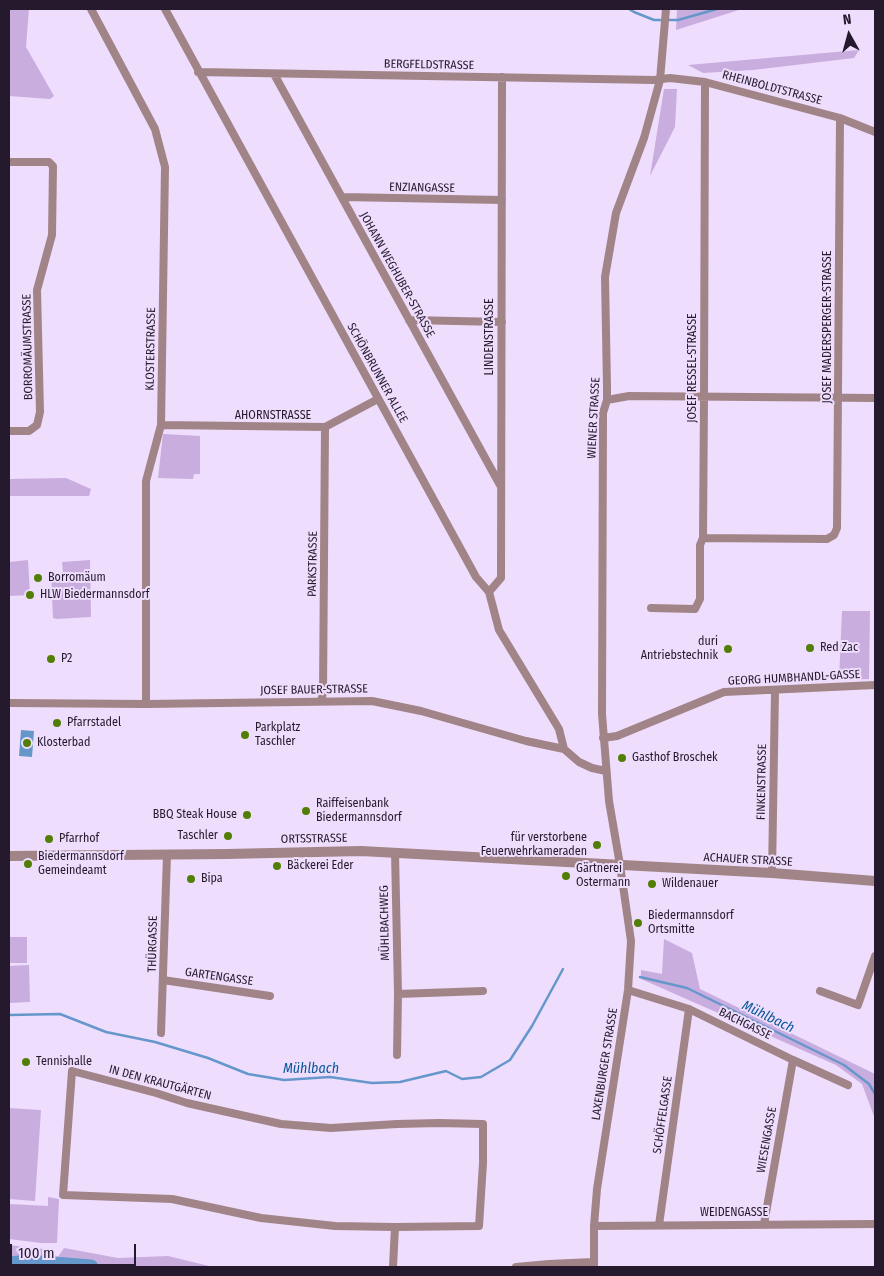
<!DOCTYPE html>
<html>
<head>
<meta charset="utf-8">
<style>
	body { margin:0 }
	#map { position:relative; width:884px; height:1276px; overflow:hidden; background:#efddfd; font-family:"Fira Sans Condensed",sans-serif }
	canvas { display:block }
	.frame { position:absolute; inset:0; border:10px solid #251a2d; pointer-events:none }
	.north { position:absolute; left:824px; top:10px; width:50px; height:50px; -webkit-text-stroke:4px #efddfd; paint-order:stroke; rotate:353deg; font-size:14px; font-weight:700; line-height:20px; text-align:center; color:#251a2d }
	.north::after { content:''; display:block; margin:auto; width:18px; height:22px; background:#251a2d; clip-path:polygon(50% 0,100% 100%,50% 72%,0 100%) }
	.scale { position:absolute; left:10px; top:1244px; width:126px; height:22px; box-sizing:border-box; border:2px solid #251a2d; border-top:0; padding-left:6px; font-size:15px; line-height:18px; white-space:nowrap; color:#251a2d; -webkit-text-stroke:4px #efddfd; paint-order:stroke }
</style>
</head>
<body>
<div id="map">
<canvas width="884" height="1276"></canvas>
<div class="frame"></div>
<div class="north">N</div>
<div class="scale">100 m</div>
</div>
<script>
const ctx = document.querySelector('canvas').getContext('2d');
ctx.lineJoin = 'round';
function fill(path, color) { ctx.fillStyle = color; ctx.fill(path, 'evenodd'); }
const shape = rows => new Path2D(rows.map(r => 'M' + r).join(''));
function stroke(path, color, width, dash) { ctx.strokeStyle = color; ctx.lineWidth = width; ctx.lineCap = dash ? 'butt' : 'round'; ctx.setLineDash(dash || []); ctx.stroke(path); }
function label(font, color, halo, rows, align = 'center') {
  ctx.font = font + ' "Fira Sans Condensed",sans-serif'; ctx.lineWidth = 4; ctx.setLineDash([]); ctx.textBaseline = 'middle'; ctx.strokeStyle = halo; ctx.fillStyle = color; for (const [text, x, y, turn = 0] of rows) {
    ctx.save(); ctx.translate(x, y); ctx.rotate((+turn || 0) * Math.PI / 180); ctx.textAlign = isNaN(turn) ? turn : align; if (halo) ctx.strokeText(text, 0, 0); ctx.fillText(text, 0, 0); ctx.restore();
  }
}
const green = shape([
	[9,9,29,9,26,47,54,96,50,99,9,96],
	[677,9,742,9,676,30],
	[859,50,854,58,753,70,703,73,688,65],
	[664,89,677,89,675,127,650,176],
	[163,434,200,436,200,474,194,474,193,479,158,478],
	[66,478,91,489,89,496,9,496,9,479],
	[28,560,30,595,9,596,9,562],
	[90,560,91,617,57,619,53,618,51,573,63,573,62,562],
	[842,611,870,611,869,679,839,680],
	[9,937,27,937,27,963,9,963],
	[664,939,692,953,700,989,875,1074,875,1119,862,1084,836,1065,641,979,641,970,662,974],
	[29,965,30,1002,9,1003,9,966],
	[9,1108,41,1110,35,1201,9,1199],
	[48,1197,59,1199,57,1243,41,1243,9,1239,9,1204,48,1206],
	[9,1245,44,1249,58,1257,64,1248,118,1258,168,1256,213,1267,9,1267]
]);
const water = shape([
	[21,730,34,731,32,757,19,756]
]);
const stream = shape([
	[629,9,634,12,654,20,678,20,717,9],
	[640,977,687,988,844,1065,869,1084,875,1094],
	[9,1015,60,1014,106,1032,155,1042,208,1058,248,1074,284,1080,330,1077,372,1083,400,1082,446,1071,462,1079,481,1077,510,1060,532,1026,563,969]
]);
const river = shape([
	[9,1264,28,1262,91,1267]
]);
const minor = shape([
	[91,9,155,129,165,167,161,425,146,481,146,704],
	[165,9,476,577,489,592,499,630,559,729,564,749],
	[198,72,654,80,670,78,705,82,840,118,875,132],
	[274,74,500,485],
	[9,162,49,162,53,166,52,235,37,290,40,412,37,425,29,431,9,431],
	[342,197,502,200],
	[409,320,502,322],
	[607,400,629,396,875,398],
	[161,425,325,427,378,399],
	[703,538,827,539,834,535,837,528,840,118],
	[489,592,501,578,502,77],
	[651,608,695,609,700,599,700,545,703,538,704,397,705,82],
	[321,701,323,693,325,427],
	[9,703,146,704,372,701,421,711,526,741,564,749,579,762,592,768,606,771],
	[603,738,617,736,724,692,875,685],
	[395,852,398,994,397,1055],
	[772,873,775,691],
	[163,980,270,996],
	[628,990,689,1009,793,1060,848,1085],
	[820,991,858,1005,875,956],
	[398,994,483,991],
	[161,1033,167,855],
	[72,1071,156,1093,187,1103,281,1124,331,1128,397,1124,439,1123,483,1124,483,1163,479,1226,395,1227,335,1226,261,1218,172,1199,63,1195,72,1071],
	[764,1224,793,1060],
	[659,1225,689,1009],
	[594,1226,875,1224],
	[393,1267,395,1227],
	[516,1267,549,1264,593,1262],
	[594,1267,594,1226,597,1189,628,990,631,941,620,865,609,801,602,714,603,413,607,400,607,388,605,277,616,213,644,138,660,80,666,9]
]);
const tertiary = shape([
	[9,856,227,854,361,851,772,873,875,881]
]);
const markers = [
	[38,578,5,"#527e05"],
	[30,595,5,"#527e05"],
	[810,648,5,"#527e05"],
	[728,649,5,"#527e05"],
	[51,659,5,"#527e05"],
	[57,723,5,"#527e05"],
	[245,735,5,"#527e05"],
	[27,743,5,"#527e05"],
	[622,758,5,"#527e05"],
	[306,811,5,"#527e05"],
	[247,815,5,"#527e05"],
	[228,836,5,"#527e05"],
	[49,839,5,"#527e05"],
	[597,845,5,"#527e05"],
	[28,864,5,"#527e05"],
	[277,866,5,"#527e05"],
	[566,876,5,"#527e05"],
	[191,879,5,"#527e05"],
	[652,884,5,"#527e05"],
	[638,923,5,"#527e05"],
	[26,1062,5,"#527e05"]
];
const streetNames = [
	["BERGFELDSTRASSE",429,65,1],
	["RHEINBOLDTSTRASSE",772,88,15],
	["ENZIANGASSE",422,188,1],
	["JOHANN WEGHUBER-STRASSE",397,275,61],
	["JOSEF MADERSPERGER-STRASSE",828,327,-90],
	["LINDENSTRASSE",490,337,-90],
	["BORROMÄUMSTRASSE",28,347,-91],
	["KLOSTERSTRASSE",151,349,-89],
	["JOSEF RESSEL-STRASSE",693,368,-90],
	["SCHÖNBRUNNER ALLEE",377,373,61],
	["AHORNSTRASSE",273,416],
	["WIENER STRASSE",594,418,-87],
	["PARKSTRASSE",313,564,-89],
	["GEORG HUMBHANDL-GASSE",794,678,-3],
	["JOSEF BAUER-STRASSE",314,690,-1],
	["FINKENSTRASSE",762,782,-89],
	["ORTSSTRASSE",314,839,-1],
	["ACHAUER STRASSE",748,860,3],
	["MÜHLBACHWEG",385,923,-91],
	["THÜRGASSE",153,944,-89],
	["GARTENGASSE",219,977,8],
	["BACHGASSE",745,1024,26],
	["LAXENBURGER STRASSE",605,1064,-81],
	["IN DEN KRAUTGÄRTEN",160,1083,15],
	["SCHÖFFELGASSE",663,1115,-82],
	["WIESENGASSE",767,1140,-80],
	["WEIDENGASSE",734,1213]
];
const poiNames = [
	["Borromäum",48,578],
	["HLW Biedermannsdorf",40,595],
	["duri",718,642,"right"],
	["Antriebstechnik",718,656,"right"],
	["Red Zac",820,648],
	["P2",61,659],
	["Pfarrstadel",67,723],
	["Parkplatz",255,728],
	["Taschler",255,742],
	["Klosterbad",37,743],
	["Gasthof Broschek",632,758],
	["Raiffeisenbank",316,804],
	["Biedermannsdorf",316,818],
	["BBQ Steak House",237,815,"right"],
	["Taschler",218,836,"right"],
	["für verstorbene",587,838,"right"],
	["Feuerwehrkameraden",587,852,"right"],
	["Pfarrhof",59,839],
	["Biedermannsdorf",38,857],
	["Gemeindeamt",38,871],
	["Bäckerei Eder",287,866],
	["Gärtnerei",576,869],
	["Ostermann",576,883],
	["Bipa",201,879],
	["Wildenauer",662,884],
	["Biedermannsdorf",648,916],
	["Ortsmitte",648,930],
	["Tennishalle",36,1062]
];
const waterNames = [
	["Mühlbach",768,1017,26],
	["Mühlbach",311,1069]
];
fill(green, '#c9addf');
fill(water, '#6597cb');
stroke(stream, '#6597cb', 2.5);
stroke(river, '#6597cb', 15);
stroke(minor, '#a18487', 8);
stroke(tertiary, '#a18487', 10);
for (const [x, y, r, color] of markers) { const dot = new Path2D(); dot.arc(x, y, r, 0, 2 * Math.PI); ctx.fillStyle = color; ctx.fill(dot); stroke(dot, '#efddfd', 2); }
label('12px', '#251a2d', '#efddfd', streetNames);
label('12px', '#251a2d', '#efddfd', poiNames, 'left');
label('italic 14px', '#055797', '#efddfd', waterNames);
</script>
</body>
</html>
